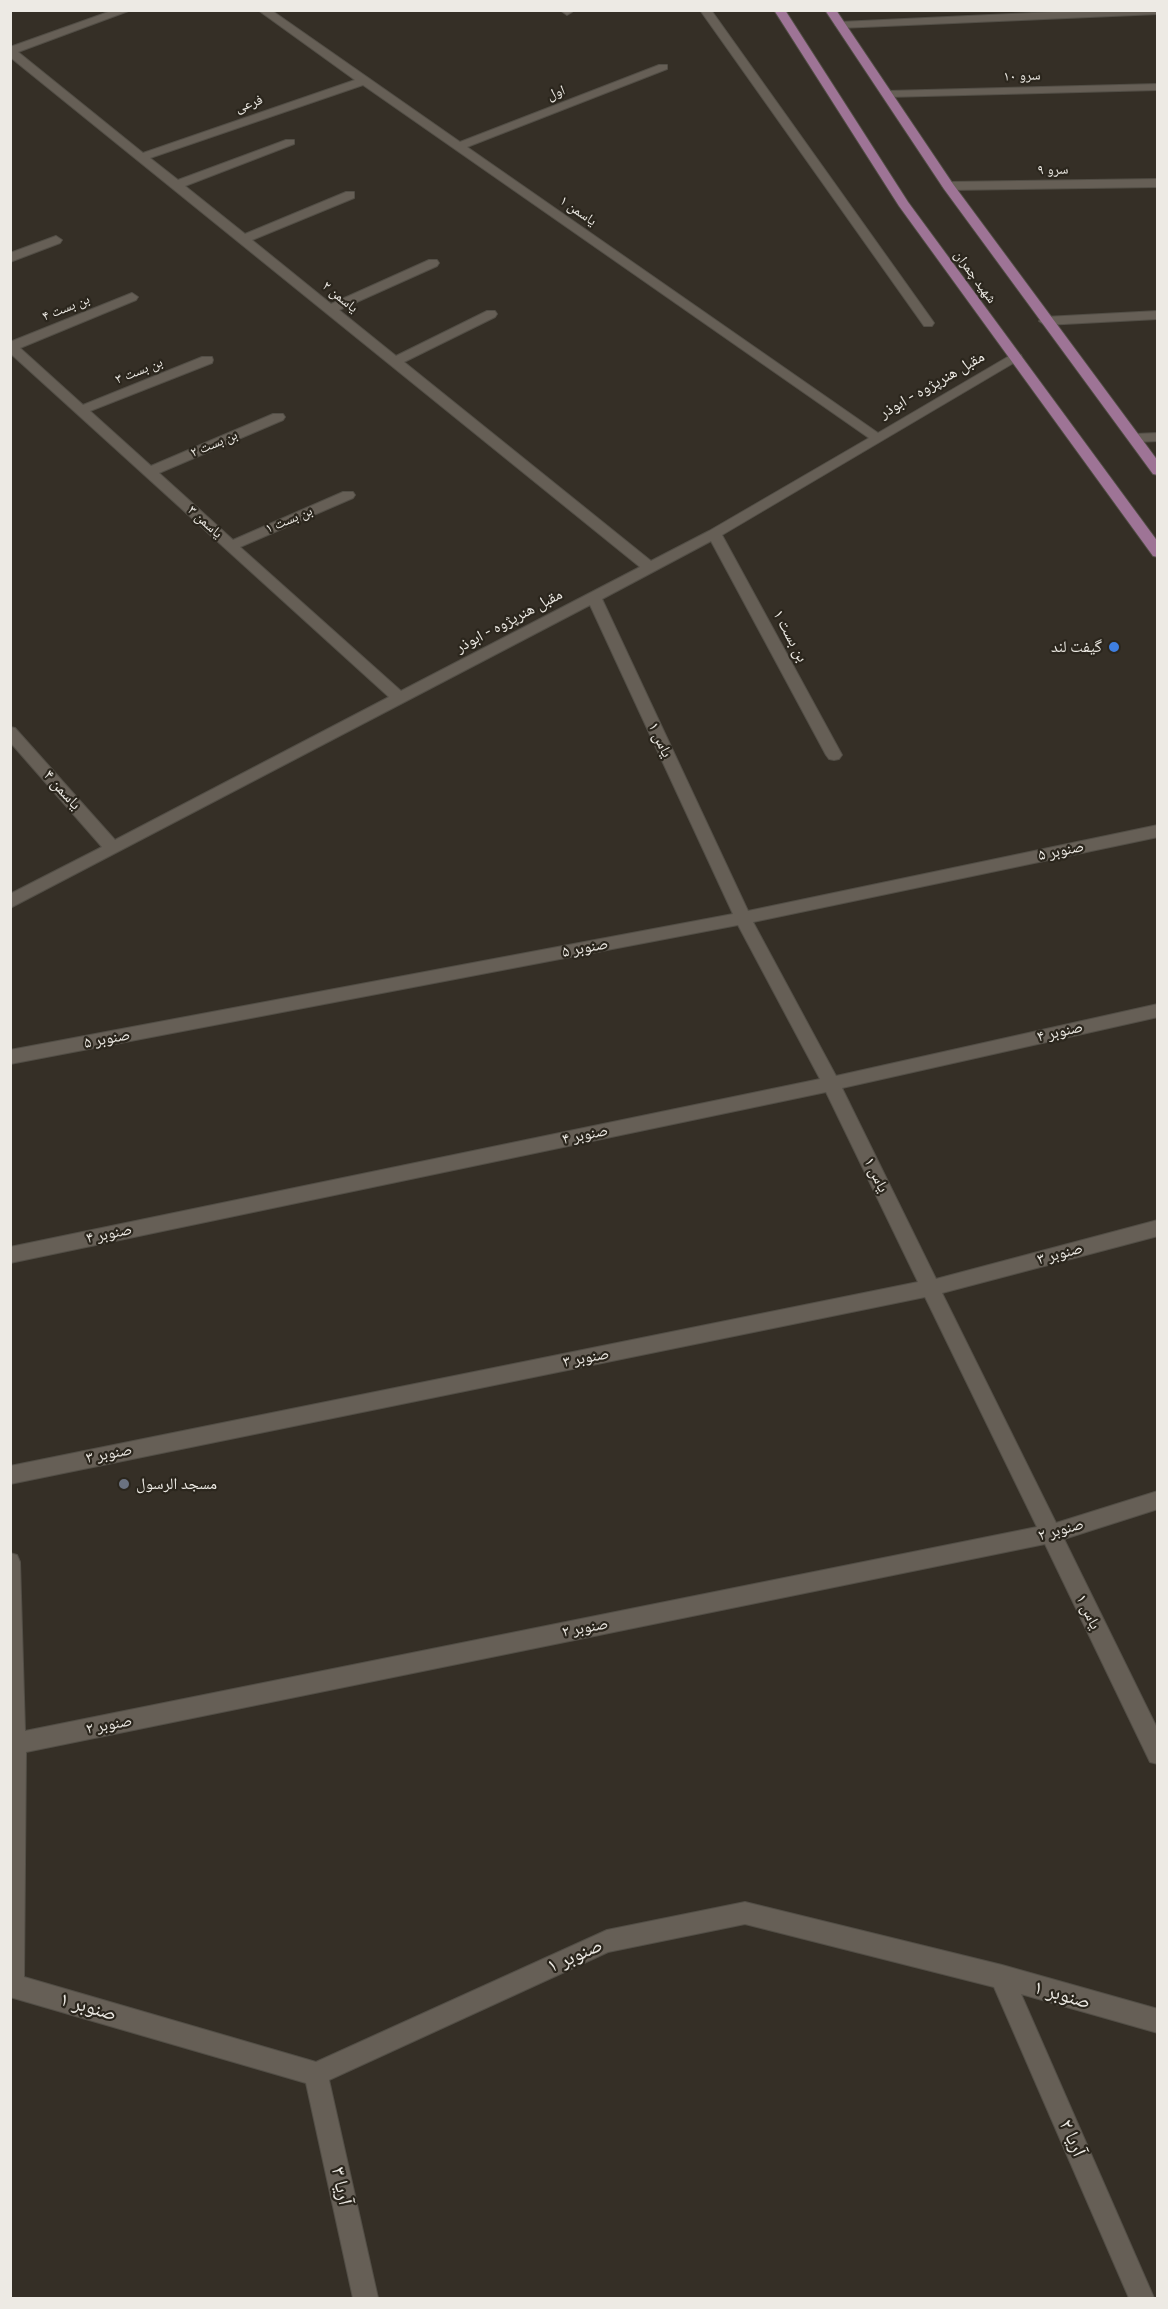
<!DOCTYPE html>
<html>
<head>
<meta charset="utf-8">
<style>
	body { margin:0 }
	#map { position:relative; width:1168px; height:2309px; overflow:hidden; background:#352f26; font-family:Karla,sans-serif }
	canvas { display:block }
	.frame { position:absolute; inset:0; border:12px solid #edeae4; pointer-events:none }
</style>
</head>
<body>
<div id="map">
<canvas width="1168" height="2309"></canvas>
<div class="frame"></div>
</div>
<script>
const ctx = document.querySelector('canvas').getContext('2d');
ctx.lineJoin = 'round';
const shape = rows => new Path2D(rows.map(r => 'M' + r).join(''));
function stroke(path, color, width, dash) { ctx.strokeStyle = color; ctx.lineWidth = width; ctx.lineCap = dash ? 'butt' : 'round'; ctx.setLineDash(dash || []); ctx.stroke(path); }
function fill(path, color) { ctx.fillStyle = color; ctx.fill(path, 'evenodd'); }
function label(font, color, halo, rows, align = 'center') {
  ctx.font = font + ' Karla,"Noto Naskh Arabic",sans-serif'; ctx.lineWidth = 4.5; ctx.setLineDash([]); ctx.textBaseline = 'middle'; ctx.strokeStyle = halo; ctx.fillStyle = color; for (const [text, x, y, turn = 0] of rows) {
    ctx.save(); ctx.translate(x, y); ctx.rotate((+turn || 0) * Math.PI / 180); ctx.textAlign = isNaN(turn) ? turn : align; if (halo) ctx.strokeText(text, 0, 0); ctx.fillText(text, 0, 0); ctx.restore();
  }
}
const minor = shape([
	[114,10,131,10,18,52,143,153,355,80,258,10,271,10,460,142,659,65,667,65,667,69,467,147,878,433,1011,355,1021,355,1022,358,722,535,842,755,839,759,834,760,829,759,826,755,711,541,602,599,748,911,1158,825,1158,837,753,922,836,1076,1158,1004,1158,1017,842,1088,936,1279,1158,1220,1158,1236,942,1293,1056,1523,1158,1491,1158,1509,1064,1539,1158,1730,1158,1764,1150,1762,1045,1544,26,1752,24,1977,316,2062,607,1930,745,1902,1002,1965,1158,2009,1158,2033,1021,1994,1154,2298,1129,2298,994,1987,745,1924,608,1952,329,2080,378,2298,353,2298,306,2083,10,1997,10,1553,17,1555,20,1562,25,1731,1037,1527,925,1297,10,1484,10,1466,918,1282,826,1092,10,1263,10,1247,820,1079,738,925,10,1064,10,1050,733,914,590,605,10,908,10,894,102,847,10,742,10,727,15,728,115,840,389,697,10,353,10,342,132,293,138,297,136,300,20,348,83,405,202,357,212,357,213,360,212,363,90,411,151,466,273,414,283,414,285,417,283,420,159,473,233,540,343,492,353,492,355,495,353,498,240,547,401,691,640,567,10,57,10,47,114,10],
	[363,85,869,438,709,531,651,561,404,362,495,317,497,314,495,311,487,311,396,356,339,310,437,266,439,263,437,260,429,260,331,304,252,240,354,198,354,192,346,192,245,234,185,186,294,144,294,140,286,140,178,180,150,158,363,85],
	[560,10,571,10,572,12,567,15,560,10],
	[700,10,711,10,932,320,934,323,932,326,924,326,700,10],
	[1096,10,1158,10,1158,14,840,28,835,25,840,22,1096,10],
	[1158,84,1158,90,887,97,881,94,887,91,1158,84],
	[1158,179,1158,187,948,190,942,186,948,182,1158,179],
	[56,236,62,240,60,243,10,262,10,253,56,236],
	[1158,311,1158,319,1045,325,1039,321,1045,317,1158,311],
	[1158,433,1158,441,1135,442,1128,438,1135,434,1158,433]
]);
const major = shape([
	[774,10,785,10,908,202,1158,542,1158,557,1153,556,899,206,774,10],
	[825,10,836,10,953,184,1158,461,1158,475,1153,474,944,189,825,10]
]);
const markers = [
	[1114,647,6,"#3f7fe0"],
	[124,1484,6,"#6b7280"]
];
const farStreetnames = [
	["سرو ۱۰",1022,76,-2],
	["اول",556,93,-21],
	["فرعی",249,104,-19],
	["سرو ۹",1053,170,-1],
	["یاسمن ۱",578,211,35],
	["شهید چمران",975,277,54],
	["یاسمن ۲",340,297,39],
	["بن بست ۴",66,308,-22],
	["بن بست ۳",139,371,-22],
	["بن بست ۲",214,444,-23],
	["بن بست ۱",289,520,-23],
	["یاسمن ۳",205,522,42]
];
const streetNames = [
	["مقبل هنرپژوه - ابوذر",932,385,-30],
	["مقبل هنرپژوه - ابوذر",509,621,-28],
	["بن بست ۱",790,636,62],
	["یاس ۱",660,740,65],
	["یاسمن ۴",62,790,48],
	["صنوبر ۵",1061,851,-12],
	["صنوبر ۵",585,948,-11],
	["صنوبر ۴",1060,1032,-13],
	["صنوبر ۵",107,1039,-11],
	["صنوبر ۴",585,1135,-12],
	["یاس ۱",876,1175,64],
	["صنوبر ۴",109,1234,-12],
	["صنوبر ۳",1060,1254,-15],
	["صنوبر ۳",586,1358,-11],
	["صنوبر ۳",109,1454,-11],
	["صنوبر ۲",1061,1530,-16],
	["یاس ۱",1088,1612,64],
	["صنوبر ۲",585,1628,-11],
	["صنوبر ۲",109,1725,-11]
];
const poiNames = [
	["گیفت لند",1102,647],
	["مسجد الرسول",136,1484,"left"]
];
const nearStreetnames = [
	["صنوبر ۱",575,1956,-24],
	["صنوبر ۱",1062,1995,16],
	["صنوبر ۱",88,2007,16],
	["آریا ۲",1072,2138,66],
	["آریا ۳",341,2186,78]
];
stroke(minor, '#524e46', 2);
stroke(major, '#524e46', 2);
fill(minor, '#665f56');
fill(major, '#9e7496');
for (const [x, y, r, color] of markers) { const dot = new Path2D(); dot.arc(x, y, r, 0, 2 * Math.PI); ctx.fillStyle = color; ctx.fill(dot); stroke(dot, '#2b261d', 2); }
label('14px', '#edeae4', '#2b261d', farStreetnames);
label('16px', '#edeae4', '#2b261d', streetNames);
label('16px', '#edeae4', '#2b261d', poiNames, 'right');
label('20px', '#edeae4', '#2b261d', nearStreetnames);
</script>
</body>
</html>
